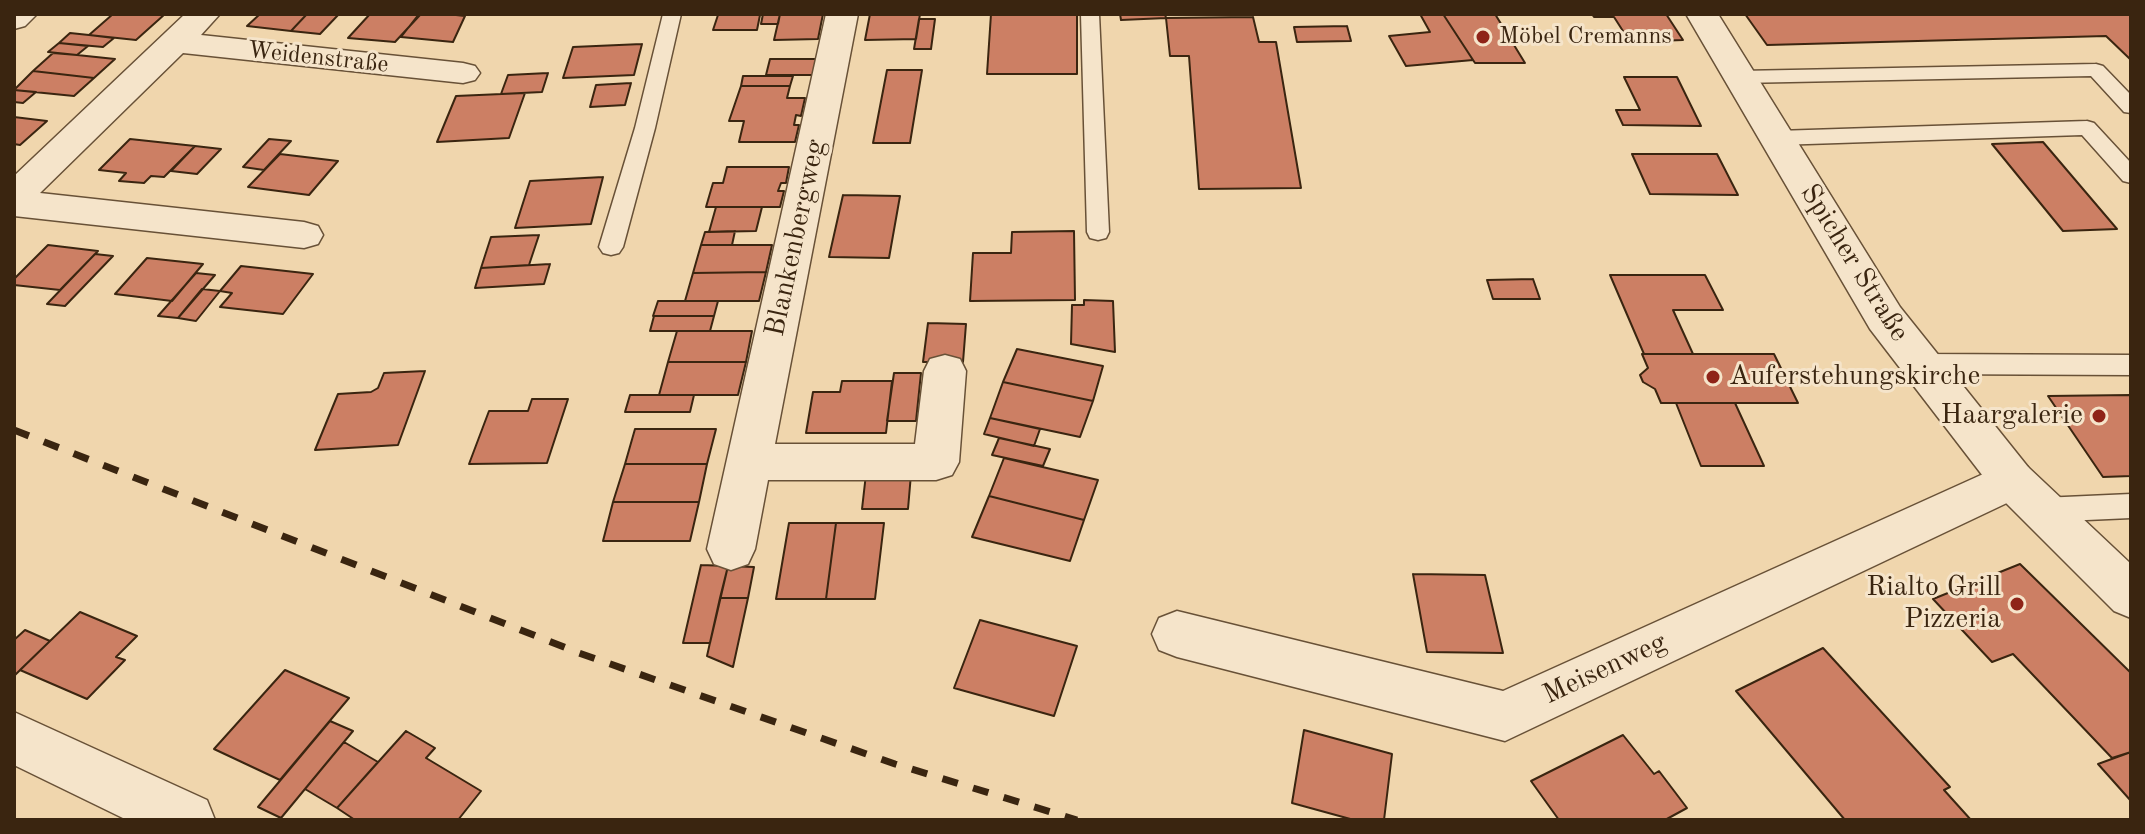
<!DOCTYPE html>
<html>
<head>
<meta charset="utf-8">
<style>
	body { margin:0 }
	#map { position:relative; width:2145px; height:834px; overflow:hidden; background:#f0d6ad; font-family:"Old Standard TT",serif }
	canvas { display:block }
	.frame { position:absolute; inset:0; border:16px solid #3a2510; pointer-events:none }
</style>
</head>
<body>
<div id="map">
<canvas width="2145" height="834"></canvas>
<div class="frame"></div>
</div>
<script>
const ctx = document.querySelector('canvas').getContext('2d');
ctx.lineJoin = 'round';
function fill(path, color) { ctx.fillStyle = color; ctx.fill(path, 'evenodd'); }
const shape = rows => new Path2D(rows.map(r => 'M' + r).join(''));
function stroke(path, color, width, dash) { ctx.strokeStyle = color; ctx.lineWidth = width; ctx.lineCap = dash ? 'butt' : 'round'; ctx.setLineDash(dash || []); ctx.stroke(path); }
function label(font, color, halo, rows, align = 'center') {
  ctx.font = font + ' "Old Standard TT",serif'; ctx.lineWidth = 6; ctx.setLineDash([]); ctx.textBaseline = 'middle'; ctx.strokeStyle = halo; ctx.fillStyle = color; for (const [text, x, y, turn = 0] of rows) {
    ctx.save(); ctx.translate(x, y); ctx.rotate((+turn || 0) * Math.PI / 180); ctx.textAlign = isNaN(turn) ? turn : align; if (halo) ctx.strokeText(text, 0, 0); ctx.fillText(text, 0, 0); ctx.restore();
  }
}
const building = shape([
	[113,14,165,14,136,40,89,35,113,14],
	[260,14,307,14,291,31,247,26,260,14],
	[307,14,339,14,320,34,291,31,307,14],
	[370,14,411,14,420,15,395,42,348,38,370,14],
	[447,14,465,16,453,42,401,37,419,14,447,14],
	[763,14,780,14,778,24,761,24,763,14],
	[780,14,823,14,818,39,774,40,780,14],
	[870,14,920,14,916,39,865,40,870,14],
	[991,14,1077,14,1077,74,987,74,991,14],
	[1120,14,1165,14,1166,18,1121,20,1120,14],
	[1420,14,1443,14,1473,60,1406,66,1389,36,1430,32,1420,14],
	[1443,14,1495,14,1525,63,1475,63,1443,14],
	[1592,14,1666,14,1683,40,1630,42,1614,17,1594,17,1592,14],
	[1745,14,2131,14,2131,60,2106,36,1767,45,1745,14],
	[718,15,760,15,757,30,713,30,718,15],
	[1253,17,1259,42,1276,42,1301,188,1199,189,1189,56,1170,56,1166,18,1253,17],
	[919,19,935,19,931,49,914,49,919,19],
	[1347,26,1351,41,1297,42,1294,27,1347,26],
	[70,33,89,35,114,38,103,47,59,43,70,33],
	[59,43,88,46,77,55,48,52,59,43],
	[642,44,634,75,563,78,573,47,642,44],
	[53,53,77,55,115,59,94,78,33,71,53,53],
	[770,59,820,59,816,75,766,75,770,59],
	[887,70,922,70,910,143,873,143,887,70],
	[33,71,94,78,74,96,14,90,33,71],
	[548,73,542,92,501,94,508,75,548,73],
	[743,76,793,76,790,86,741,86,743,76],
	[1624,77,1677,77,1701,126,1623,125,1616,110,1640,110,1624,77],
	[631,83,625,105,590,107,596,85,631,83],
	[741,86,790,86,787,98,805,98,801,116,796,115,794,125,799,125,795,142,739,142,744,121,729,121,741,86],
	[14,90,36,92,23,103,14,102,14,90],
	[525,93,509,138,437,142,456,96,525,93],
	[14,117,47,121,20,145,14,144,14,117],
	[130,139,195,146,164,177,151,176,144,183,119,181,126,173,99,170,130,139],
	[269,139,291,141,264,170,243,167,269,139],
	[2043,142,2117,229,2063,231,1992,144,2043,142],
	[195,146,221,149,197,174,171,171,195,146],
	[280,154,338,161,309,195,248,187,280,154],
	[1632,154,1717,154,1738,195,1650,194,1632,154],
	[727,167,789,167,786,183,781,183,778,191,784,191,780,207,706,207,713,183,723,183,727,167],
	[603,177,591,224,515,228,530,181,603,177],
	[843,195,900,196,889,258,829,257,843,195],
	[716,207,762,207,756,231,709,232,716,207],
	[735,231,732,245,701,245,705,232,735,231],
	[1074,231,1075,300,970,301,973,253,1011,253,1012,232,1074,231],
	[539,235,529,265,481,268,491,237,539,235],
	[48,245,98,251,60,290,14,285,14,279,48,245],
	[701,245,772,245,766,272,693,273,701,245],
	[95,254,113,256,65,306,47,304,95,254],
	[147,258,203,264,172,301,115,294,147,258],
	[550,264,544,284,475,288,481,268,550,264],
	[241,266,313,274,283,314,220,307,232,293,220,291,241,266],
	[766,272,759,301,685,301,693,273,766,272],
	[196,273,215,275,178,318,158,316,196,273],
	[1610,275,1705,275,1723,310,1673,310,1693,354,1644,354,1610,275],
	[1533,279,1540,299,1493,299,1487,280,1533,279],
	[202,289,220,291,196,321,178,318,202,289],
	[1084,300,1113,301,1115,352,1071,344,1072,305,1084,305,1084,300],
	[658,301,718,301,714,316,653,316,658,301],
	[654,316,714,316,710,331,650,331,654,316],
	[928,323,966,324,963,362,923,362,928,323],
	[677,331,752,331,746,362,668,362,677,331],
	[1017,349,1103,366,1093,401,1003,382,1017,349],
	[1642,354,1774,354,1798,403,1661,403,1655,389,1643,382,1640,375,1648,368,1642,354],
	[668,362,746,362,738,395,659,395,668,362],
	[425,371,398,445,315,450,338,394,371,392,378,388,384,373,425,371],
	[894,373,921,373,916,421,887,421,894,373],
	[842,381,892,381,886,433,806,433,813,392,840,392,842,381],
	[1003,382,1093,401,1080,437,990,418,1003,382],
	[630,395,694,395,690,412,625,412,630,395],
	[2131,395,2131,476,2103,477,2048,396,2131,395],
	[532,399,568,399,547,463,469,464,489,411,528,411,532,399],
	[1676,403,1735,403,1764,466,1701,466,1676,403],
	[990,418,1040,429,1034,446,984,434,990,418],
	[635,429,716,429,707,464,625,464,635,429],
	[999,438,1050,449,1043,466,992,455,999,438],
	[1004,458,1098,480,1084,520,989,496,1004,458],
	[625,464,707,464,699,502,613,502,625,464],
	[866,474,911,474,908,509,862,509,866,474],
	[989,496,1084,520,1070,561,972,537,989,496],
	[613,502,699,502,690,541,603,541,613,502],
	[789,523,836,523,826,599,776,599,789,523],
	[836,523,884,523,875,599,826,599,836,523],
	[2020,564,2131,673,2131,752,2112,758,2013,654,1992,662,1933,599,2020,564],
	[701,565,728,566,710,643,683,643,701,565],
	[728,566,754,567,748,598,720,598,728,566],
	[1413,574,1485,575,1503,653,1427,652,1413,574],
	[720,598,748,598,733,667,707,656,720,598],
	[80,612,137,636,116,657,125,660,87,699,20,670,80,612],
	[980,620,1077,646,1054,716,954,688,980,620],
	[25,630,50,641,14,676,14,640,25,630],
	[1823,648,1950,787,1944,790,1971,820,1845,820,1736,691,1823,648],
	[285,670,349,698,280,780,214,749,285,670],
	[330,721,353,731,281,818,258,807,330,721],
	[1304,730,1392,754,1384,820,1354,820,1292,803,1304,730],
	[406,731,435,748,426,758,481,791,458,820,355,820,337,808,406,731],
	[1623,735,1654,774,1659,771,1687,808,1665,820,1559,820,1531,781,1623,735],
	[344,742,378,762,337,808,305,789,344,742],
	[2131,752,2131,801,2098,764,2131,752]
]);
const service = shape([
	[663,14,681,14,655,128,623,247,619,253,611,255,603,253,599,247,635,128,663,14],
	[1081,14,1099,14,1109,232,1106,238,1098,240,1090,238,1087,232,1081,14],
	[2096,64,2103,66,2131,95,2131,113,2124,112,2091,76,1740,83,1730,77,1740,71,2096,64],
	[2087,121,2094,123,2131,163,2131,183,2123,181,2082,135,1777,145,1766,138,1777,131,2087,121],
	[1920,354,2131,355,2131,375,1920,374,1911,371,1907,364,1911,357,1920,354],
	[2131,494,2131,518,2042,522,2032,518,2028,510,2032,502,2042,498,2131,494]
]);
const minor = shape([
	[14,14,37,14,25,26,14,29,14,14],
	[185,14,220,14,201,35,463,63,475,66,480,73,475,80,463,83,183,53,40,193,304,222,318,226,323,235,318,244,304,248,14,216,14,176,185,14],
	[826,14,858,14,775,444,915,444,924,371,930,359,945,355,960,359,966,371,959,462,952,475,936,480,768,480,755,549,748,564,731,570,714,564,707,549,826,14],
	[2012,461,2028,467,2035,480,2028,493,1505,741,1177,657,1159,650,1152,634,1159,618,1177,611,1503,691,2012,461],
	[14,712,207,800,215,820,127,820,14,765,14,712]
]);
const tertiary = shape([
	[1686,14,1718,14,1900,307,2028,467,2131,564,2131,618,2114,611,1996,493,1870,329,1686,14]
]);
const rail = shape([
	[14,430,579,653,895,764,1077,820]
]);
const markers = [
	[1483,37,8,"#8f2418"],
	[1713,377,8,"#8f2418"],
	[2099,416,8,"#8f2418"],
	[2017,604,8,"#8f2418"]
];
const farPoinames = [
	["Möbel Cremanns",1499,37]
];
const farStreetnames = [
	["Weidenstraße",318,58,6]
];
const streetNames = [
	["Blankenbergweg",796,238,-78],
	["Spicher Straße",1854,263,58],
	["Meisenweg",1605,669,-25]
];
const poiNames = [
	["Auferstehungskirche",1729,377,"left"],
	["Haargalerie",2083,416],
	["Rialto Grill",2001,588],
	["Pizzeria",2001,620]
];
fill(building, '#cc7f64');
stroke(building, '#3a2510', 2);
stroke(service, '#685137', 3);
stroke(minor, '#685137', 3);
stroke(tertiary, '#685137', 3);
fill(service, '#f5e4ca');
fill(minor, '#f5e4ca');
fill(tertiary, '#f5e4ca');
stroke(rail, '#3a2510', 7, [16, 16]);
for (const [x, y, r, color] of markers) { const dot = new Path2D(); dot.arc(x, y, r, 0, 2 * Math.PI); ctx.fillStyle = color; ctx.fill(dot); stroke(dot, '#f5e4ca', 3); }
label('24px', '#3a2510', '#f5e4ca', farPoinames, 'left');
label('24px', '#3a2510', '#f5e4ca', farStreetnames);
label('28px', '#3a2510', '#f5e4ca', streetNames);
label('28px', '#3a2510', '#f5e4ca', poiNames, 'right');
</script>
</body>
</html>
